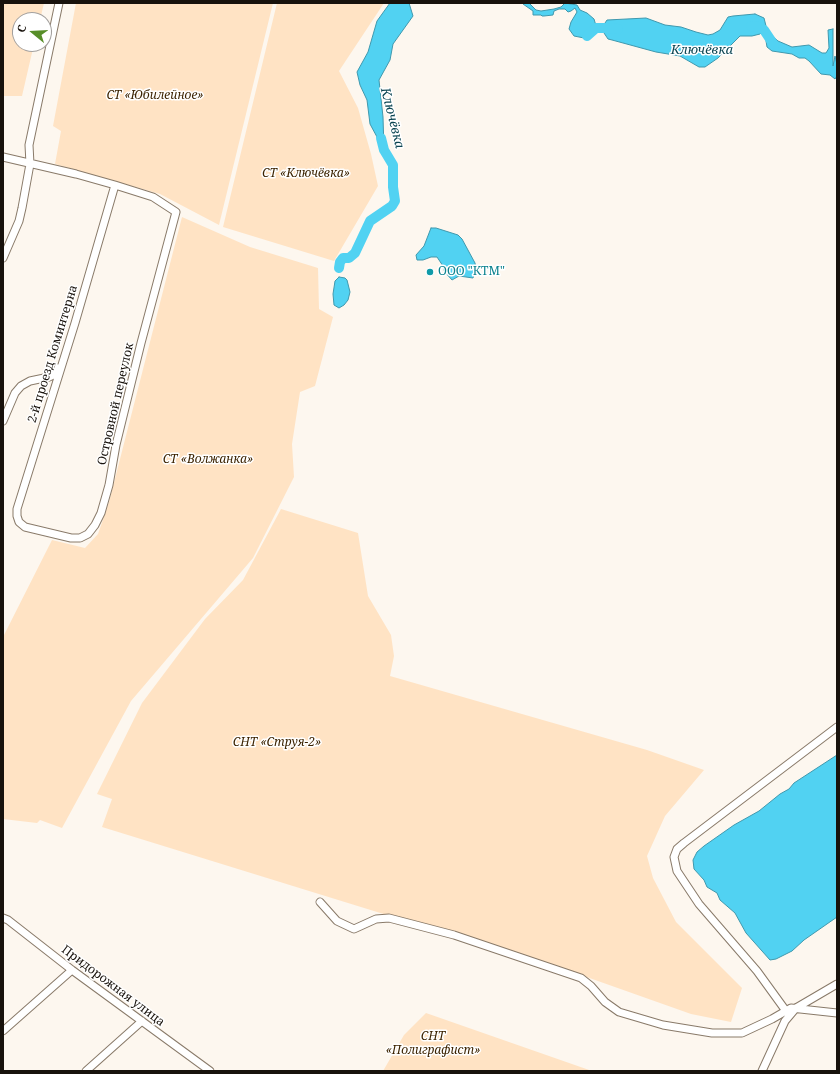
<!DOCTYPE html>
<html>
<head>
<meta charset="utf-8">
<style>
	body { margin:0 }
	#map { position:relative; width:840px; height:1074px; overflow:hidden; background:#fdf7ef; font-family:"Noto Serif",serif }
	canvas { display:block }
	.frame { position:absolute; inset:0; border:4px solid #18120c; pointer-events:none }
	.north { position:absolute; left:12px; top:12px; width:40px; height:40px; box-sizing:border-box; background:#fff; border:1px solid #a3a09e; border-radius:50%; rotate:288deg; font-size:11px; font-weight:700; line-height:16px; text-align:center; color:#18120c }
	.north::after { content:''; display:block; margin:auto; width:14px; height:18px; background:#578e29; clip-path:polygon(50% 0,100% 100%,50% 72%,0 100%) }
</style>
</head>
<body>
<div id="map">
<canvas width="840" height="1074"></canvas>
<div class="frame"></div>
<div class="north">С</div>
</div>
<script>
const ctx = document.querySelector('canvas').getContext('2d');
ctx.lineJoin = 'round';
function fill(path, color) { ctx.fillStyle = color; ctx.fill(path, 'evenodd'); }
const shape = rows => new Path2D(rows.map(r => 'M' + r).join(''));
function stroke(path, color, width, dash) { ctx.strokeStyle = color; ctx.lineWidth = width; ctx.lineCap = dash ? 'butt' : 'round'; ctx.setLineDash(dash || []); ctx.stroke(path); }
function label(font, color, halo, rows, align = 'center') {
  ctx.font = font + ' "Noto Serif",serif'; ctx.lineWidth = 3; ctx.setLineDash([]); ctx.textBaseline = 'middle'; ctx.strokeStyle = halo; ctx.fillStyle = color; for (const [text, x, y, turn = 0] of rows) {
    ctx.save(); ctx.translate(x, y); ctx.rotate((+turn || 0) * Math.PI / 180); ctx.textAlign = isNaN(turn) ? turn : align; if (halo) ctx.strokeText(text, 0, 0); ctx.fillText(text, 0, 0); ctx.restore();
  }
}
const green = shape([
	[3,3,44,3,40,20,20,20,20,44,34,44,22,96,3,96],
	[76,3,273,3,219,225,160,194,55,164,61,131,53,126],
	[277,3,384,3,339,71,358,108,371,154,378,186,334,261,223,227],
	[182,217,250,247,318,268,319,309,333,317,315,386,300,392,292,444,294,477,253,558,131,701,62,828,40,820,37,823,3,819,3,637,52,540,85,548,98,534,109,502],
	[281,509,358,533,368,596,391,635,394,656,390,676,647,750,704,770,665,816,647,856,653,878,676,922,742,988,731,1022,691,1014,581,975,102,827,112,799,97,794,142,703,205,619,243,580],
	[426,1013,592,1071,383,1071,404,1035]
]);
const water = shape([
	[390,3,409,3,413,16,393,44,390,60,379,80,383,117,384,150,370,124,367,100,360,85,357,72,368,52,377,21,390,3],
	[524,3,529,3,536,10,541,11,554,9,561,7,565,3,577,5,580,10,587,13,594,19,597,29,594,31,593,34,584,38,574,36,569,29,571,22,577,12,575,8,571,11,568,12,565,9,559,9,554,11,553,15,544,16,542,16,541,15,533,15,533,11,523,4,524,3],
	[755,14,764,18,766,26,764,30,760,34,752,36,740,36,718,58,705,67,699,67,680,56,656,52,612,40,608,39,604,33,605,23,607,20,646,18,665,25,681,27,696,32,708,35,713,34,720,30,728,17,733,16,755,14],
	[833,29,833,66,835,56,837,64,837,76,835,79,830,75,821,74,809,61,805,58,799,58,792,54,772,51,767,47,766,41,768,35,770,34,778,41,792,47,809,45,822,53,826,53,829,48,828,30,833,29],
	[431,228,436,228,458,235,462,239,475,263,476,269,473,278,459,276,452,280,444,271,443,266,437,257,431,257,423,260,417,260,416,255,424,246,431,228],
	[339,277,345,278,347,280,350,292,348,300,344,305,339,308,334,305,333,294,335,281,339,277],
	[837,755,837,917,804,940,792,951,776,959,770,960,746,933,735,913,720,900,717,893,707,887,704,880,694,869,693,860,697,852,704,846,734,825,759,811,780,794,789,789,794,783,837,755]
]);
const river = shape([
	[751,26,759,27,764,30,774,45],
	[587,36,596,28,605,28,618,29],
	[339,268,340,262,343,258,349,258,355,253,370,221,392,206,395,201,393,187,393,165,384,150,381,138]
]);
const minor = shape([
	[3,157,76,174,115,185,153,197,176,212,141,343,116,445,109,485,101,513,95,525,88,534,80,538,71,538,25,527,19,522,17,516,17,509,75,323,115,185],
	[3,258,19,221,22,208,30,164,29,145,59,3],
	[3,421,15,393,21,386,30,381,49,377,55,374,58,368],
	[320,902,337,921,354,929,376,919,389,918,454,935,581,978,591,986,605,1002,619,1012,663,1025,712,1033,742,1033,772,1019,791,1008,837,1013],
	[3,918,8,920,72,970,210,1071],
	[786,1011,757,971,699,904,677,871,674,857,677,849,684,843,837,727],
	[3,1031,72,970],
	[86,1071,142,1021],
	[762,1071,785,1021,796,1008,837,984]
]);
const markers = [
	[430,272,4,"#0f9aa8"]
];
const parkNames = [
	["СТ «Юбилейное»",155,96],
	["СТ «Ключёвка»",306,174],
	["СТ «Волжанка»",208,460],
	["СНТ «Струя-2»",277,743],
	["СНТ",433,1037],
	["«Полиграфист»",433,1051]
];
const cultureNames = [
	["ООО \"КТМ\"",438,272]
];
const streetNames = [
	["2-й проезд Коминтерна",53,354,-73],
	["Островной переулок",116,404,-77],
	["Придорожная улица",113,986,37]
];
const waterNames = [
	["Ключёвка",702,50],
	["Ключёвка",392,118,76]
];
fill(green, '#ffe3c4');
fill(water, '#51d2f2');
stroke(water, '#4098ad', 1);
stroke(river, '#51d2f2', 10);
stroke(minor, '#897a69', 9);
stroke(minor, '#fff', 7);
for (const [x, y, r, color] of markers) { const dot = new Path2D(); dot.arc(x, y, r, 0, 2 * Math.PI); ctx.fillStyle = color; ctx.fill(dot); stroke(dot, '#fff', 1.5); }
label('italic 12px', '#3c2301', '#fff', parkNames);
label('12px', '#0d838f', '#fff', cultureNames, 'left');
label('12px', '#18120c', '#fff', streetNames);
label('italic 13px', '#0b4552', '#fff', waterNames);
</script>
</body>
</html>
